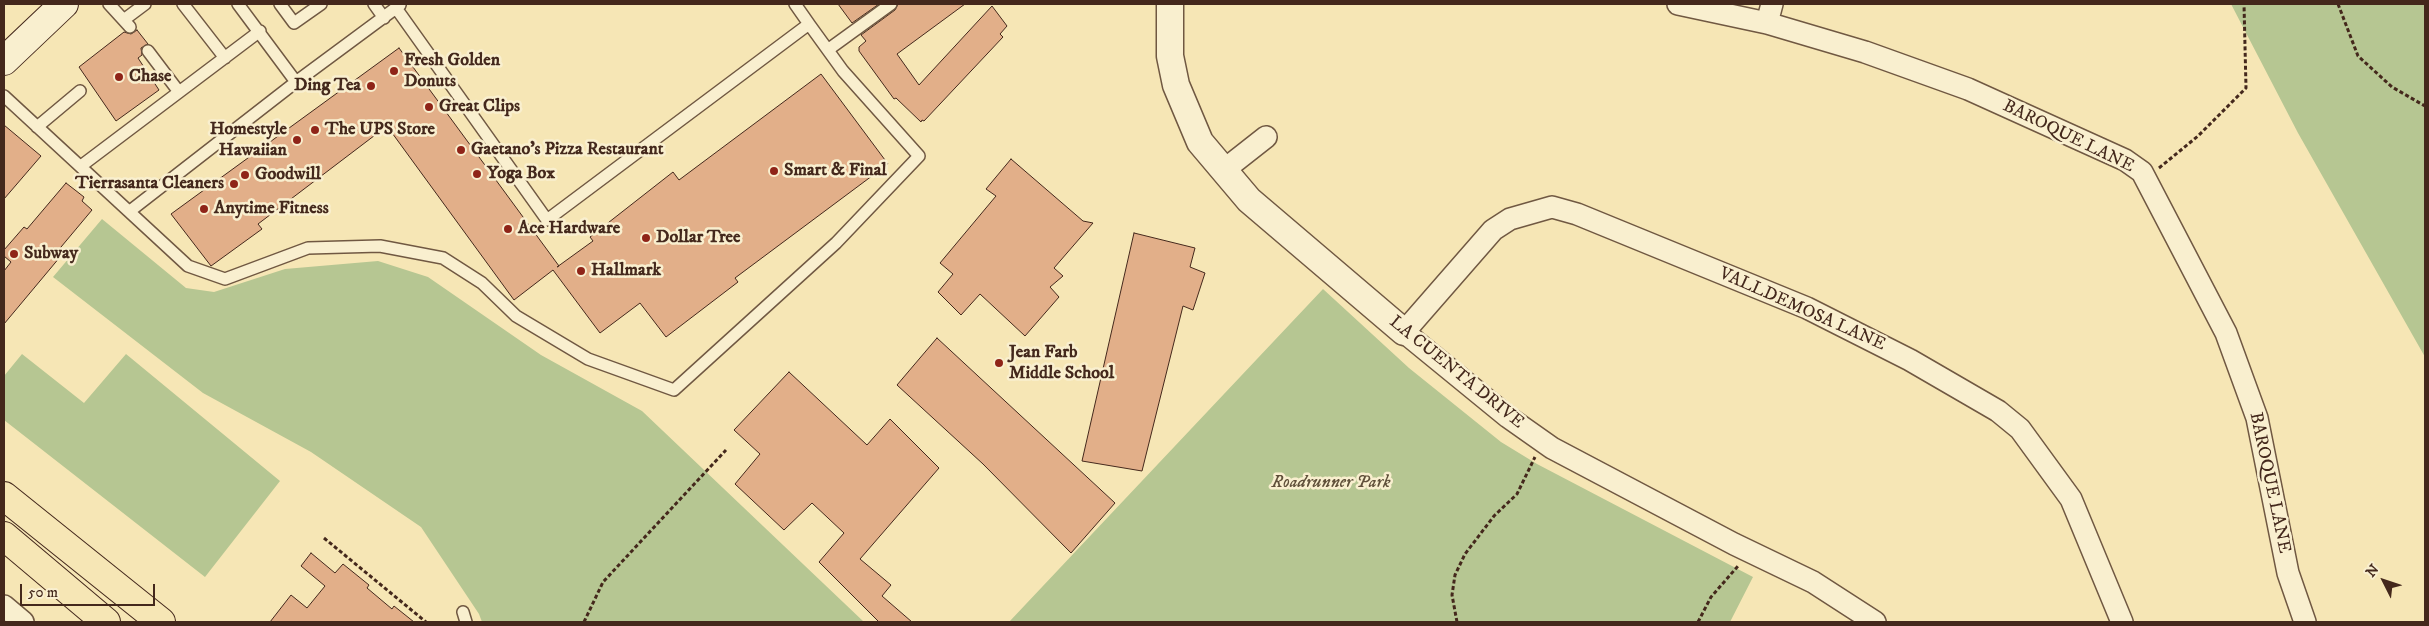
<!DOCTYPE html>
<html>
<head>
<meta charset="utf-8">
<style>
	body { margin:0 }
	#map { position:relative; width:2429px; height:626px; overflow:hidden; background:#f6e6b5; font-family:"IM FELL DW Pica",serif }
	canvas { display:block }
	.frame { position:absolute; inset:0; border:5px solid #44281c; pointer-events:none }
	.north { position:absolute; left:2359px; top:556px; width:50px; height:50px; -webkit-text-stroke:4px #f9efcf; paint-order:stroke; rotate:311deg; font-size:14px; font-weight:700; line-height:20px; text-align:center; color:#44281c }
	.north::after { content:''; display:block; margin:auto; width:18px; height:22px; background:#44281c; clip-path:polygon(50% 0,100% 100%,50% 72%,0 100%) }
	.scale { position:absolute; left:20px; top:584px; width:135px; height:22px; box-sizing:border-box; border:2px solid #44281c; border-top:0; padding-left:6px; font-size:15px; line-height:18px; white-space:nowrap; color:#44281c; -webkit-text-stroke:4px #f9efcf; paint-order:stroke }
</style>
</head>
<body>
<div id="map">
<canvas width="2429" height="626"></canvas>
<div class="frame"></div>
<div class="north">N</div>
<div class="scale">50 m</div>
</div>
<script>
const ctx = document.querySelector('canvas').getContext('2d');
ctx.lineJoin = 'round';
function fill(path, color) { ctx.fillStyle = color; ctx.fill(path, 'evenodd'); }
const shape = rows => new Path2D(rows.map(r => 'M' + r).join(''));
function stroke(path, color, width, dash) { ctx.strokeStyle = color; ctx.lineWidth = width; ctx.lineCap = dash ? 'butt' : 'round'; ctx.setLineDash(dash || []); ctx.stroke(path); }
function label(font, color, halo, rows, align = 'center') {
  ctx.font = font + ' "IM FELL DW Pica",serif'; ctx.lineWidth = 5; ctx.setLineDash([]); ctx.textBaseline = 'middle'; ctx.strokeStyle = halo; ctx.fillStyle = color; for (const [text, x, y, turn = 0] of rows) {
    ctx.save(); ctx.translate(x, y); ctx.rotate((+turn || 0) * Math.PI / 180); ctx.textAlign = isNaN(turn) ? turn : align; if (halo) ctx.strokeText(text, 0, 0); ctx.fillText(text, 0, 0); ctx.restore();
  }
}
const green = shape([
	[2231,4,2425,4,2425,357,2298,133],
	[102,219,186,288,214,292,285,269,378,261,428,277,541,355,642,411,864,622,482,622,479,614,421,527,311,452,203,393,53,277],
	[1323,289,1409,368,1501,442,1537,464,1753,577,1730,622,1009,622],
	[22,354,84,403,126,354,280,481,205,577,4,420,4,376]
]);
const building = shape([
	[838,4,879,4,852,23,838,4],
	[898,4,965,4,897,54,919,85,992,6,1007,26,1000,34,1003,37,924,121,922,120,921,122,896,98,894,99,859,51,859,47,866,41,861,35,895,10,898,4],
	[137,30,148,44,141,48,142,55,138,58,159,90,116,121,79,67,124,32,131,34,137,30],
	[399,48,559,266,557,267,593,241,590,237,673,172,679,180,821,74,888,164,735,278,738,282,666,337,640,303,600,333,553,270,514,300,387,126,258,224,262,229,211,266,171,214,399,48],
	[4,125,41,156,4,199,4,125],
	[1011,159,1083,221,1093,223,1054,268,1063,276,1050,287,1059,297,1025,336,980,294,961,315,938,292,953,274,940,263,996,196,986,189,1011,159],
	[66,183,84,197,82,201,92,210,56,253,60,257,4,324,4,271,11,262,4,256,4,250,24,227,27,229,66,183],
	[1134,233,1195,248,1190,267,1205,273,1193,310,1183,306,1142,471,1082,461,1134,233],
	[937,338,1115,503,1071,553,983,464,897,385,937,338],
	[789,372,867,445,890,419,939,468,860,559,891,585,882,596,912,622,879,622,819,562,844,533,812,503,784,530,735,484,760,454,734,430,789,372],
	[311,553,335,573,343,564,369,585,367,588,392,609,394,606,414,622,270,622,291,595,307,608,325,586,301,566,311,553]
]);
const path = shape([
	[2338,4,2358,56,2392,87,2425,106],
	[2159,168,2198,136,2246,88,2244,4],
	[324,538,426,622],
	[584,622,603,582,726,450],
	[1457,622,1452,595,1455,575,1465,554,1494,516,1517,494,1535,457],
	[1698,622,1711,597,1738,566]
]);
const service = shape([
	[109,4,130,27],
	[183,4,225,58],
	[238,4,296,82],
	[280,4,294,23,321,4],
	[374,4,384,18],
	[795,4,809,24],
	[125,19,145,4],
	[829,49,891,4],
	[148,51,179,92],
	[4,96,188,266,225,279,308,248,380,246,443,258,482,283,516,316,588,359,674,390,836,243,919,156,843,71,809,24,547,220,396,8],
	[37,127,80,91],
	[81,166,260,31],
	[130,211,296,82,400,5],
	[463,612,466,622]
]);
const minor = shape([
	[1678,4,1767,23,1865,52,1968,89,2125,160,2142,172,2226,333,2257,418,2288,573,2305,622],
	[1767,23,1772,4],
	[1224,170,1266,137],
	[4,606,23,622],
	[1875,622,1813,582,1734,544,1552,448,1508,417,1404,332,1493,230,1510,219,1552,207,1577,214,1807,308,1910,360,1998,411,2020,429,2071,499,2122,622]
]);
const tertiary = shape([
	[1170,4,1170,56,1176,85,1200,142,1249,200,1404,332]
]);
const secondary = shape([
	[4,61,64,4]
]);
const primary = shape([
	[4,496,161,622],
	[4,536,106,622]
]);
const markers = [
	[394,71,5,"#8f2418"],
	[119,77,5,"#8f2418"],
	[371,86,5,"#8f2418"],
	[429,107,5,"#8f2418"],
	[315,130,5,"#8f2418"],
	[297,140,5,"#8f2418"],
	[461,150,5,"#8f2418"],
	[774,171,5,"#8f2418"],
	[477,174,5,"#8f2418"],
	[245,175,5,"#8f2418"],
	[234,184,5,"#8f2418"],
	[204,209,5,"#8f2418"],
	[508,229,5,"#8f2418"],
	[646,238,5,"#8f2418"],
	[14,254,5,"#8f2418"],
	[581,271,5,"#8f2418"],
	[999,363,5,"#8f2418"]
];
const poiNames = [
	["Fresh Golden",404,61],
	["Donuts",404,82],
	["Chase",129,77],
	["Ding Tea",361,86,"right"],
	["Great Clips",439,107],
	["Homestyle",287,130,"right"],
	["Hawaiian",287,151,"right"],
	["The UPS Store",325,130],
	["Gaetano's Pizza Restaurant",471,150],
	["Smart & Final",784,171],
	["Yoga Box",487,174],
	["Goodwill",255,175],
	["Tierrasanta Cleaners",224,184,"right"],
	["Anytime Fitness",214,209],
	["Ace Hardware",518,229],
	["Dollar Tree",656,238],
	["Subway",24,254],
	["Hallmark",591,271],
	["Jean Farb",1009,353],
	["Middle School",1009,374]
];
const streetNames = [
	["BAROQUE LANE",2068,137,26],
	["VALLDEMOSA LANE",1802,310,24],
	["LA CUENTA DRIVE",1456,373,39],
	["BAROQUE LANE",2269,483,78]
];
const parkNames = [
	["Roadrunner Park",1331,483]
];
fill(green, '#b6c692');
fill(building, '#e2af89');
stroke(building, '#44281c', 1);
stroke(service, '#705842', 14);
stroke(minor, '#705842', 24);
stroke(tertiary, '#705842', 29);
stroke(secondary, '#44281c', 30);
stroke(primary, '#44281c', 30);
stroke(path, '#44281c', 3, [4, 2.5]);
stroke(service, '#f9efcf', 11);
stroke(minor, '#f9efcf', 21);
stroke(tertiary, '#f9efcf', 26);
stroke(secondary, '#f9efcf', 28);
stroke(primary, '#f6e6b5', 28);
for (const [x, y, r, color] of markers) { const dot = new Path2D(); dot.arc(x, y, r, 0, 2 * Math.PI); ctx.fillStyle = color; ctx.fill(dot); stroke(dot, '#f9efcf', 2); }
label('bold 18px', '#44281c', '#f9efcf', poiNames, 'left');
label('18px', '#44281c', '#f9efcf', streetNames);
label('italic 18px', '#60503a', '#f9efcf', parkNames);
</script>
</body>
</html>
